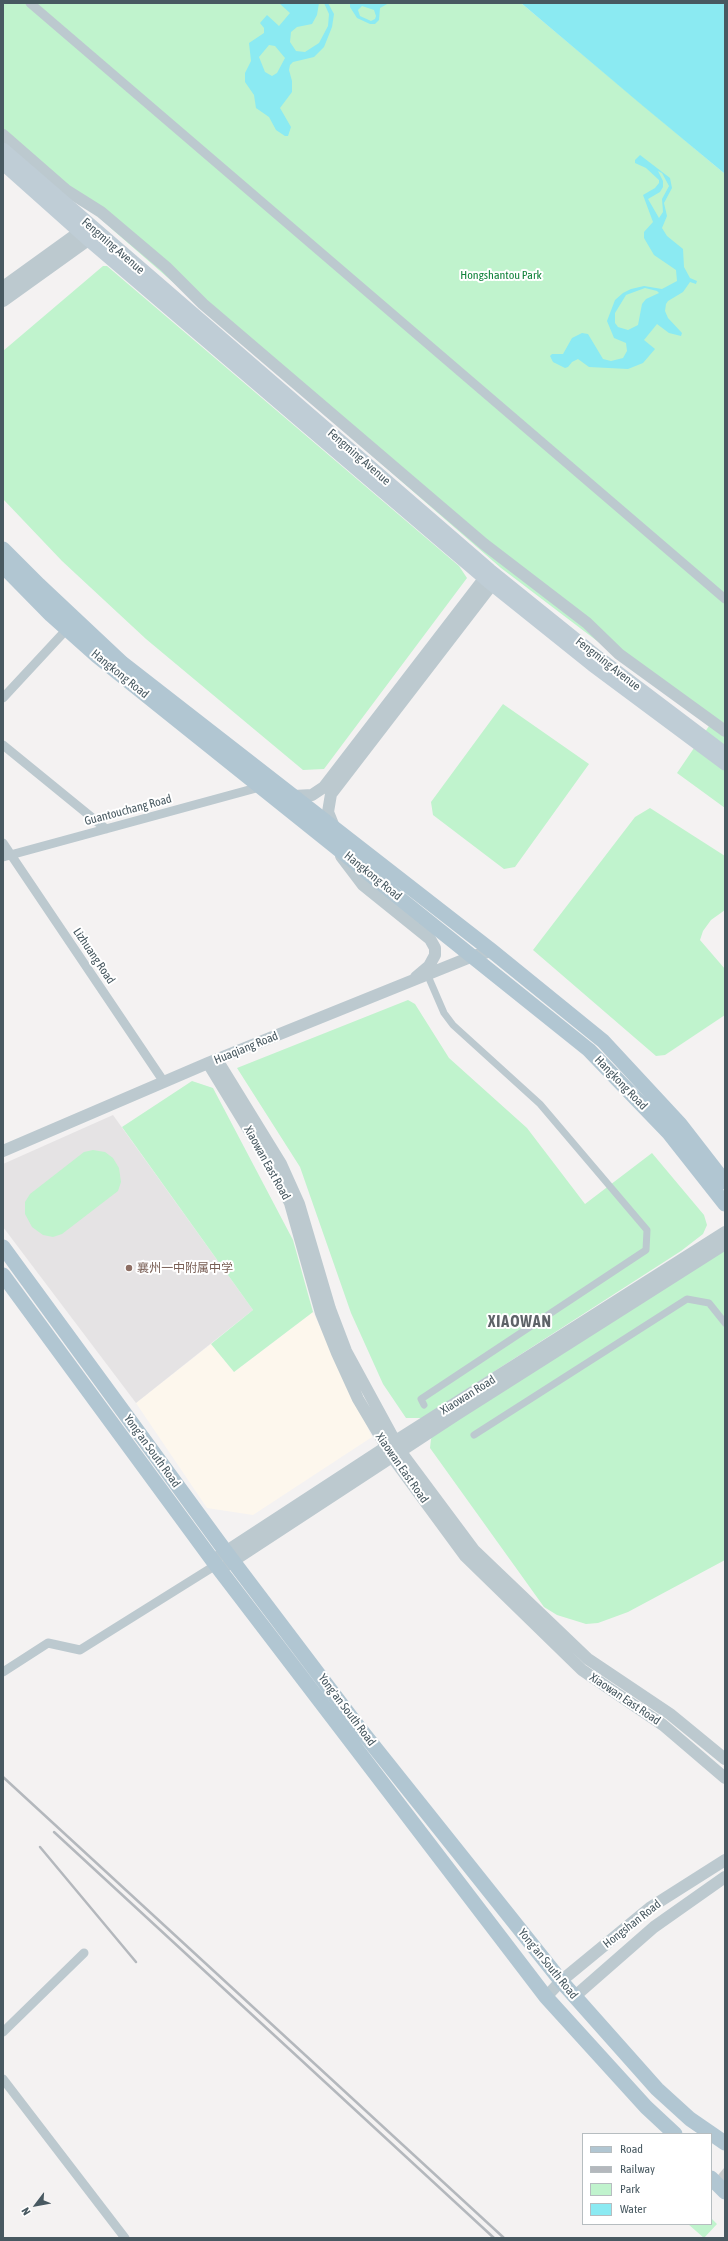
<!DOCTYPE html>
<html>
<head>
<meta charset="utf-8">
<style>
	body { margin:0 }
	#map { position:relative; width:728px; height:2241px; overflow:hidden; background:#f4f2f2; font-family:"Asap Condensed",sans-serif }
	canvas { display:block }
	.frame { position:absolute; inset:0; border:4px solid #485961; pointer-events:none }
	.legend { position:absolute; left:582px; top:2133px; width:130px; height:92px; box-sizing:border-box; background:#fff; border:1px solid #b6bdc0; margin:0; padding:5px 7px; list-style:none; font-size:12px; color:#485961 }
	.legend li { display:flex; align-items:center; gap:8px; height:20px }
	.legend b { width:20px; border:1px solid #b6bdc0 }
	.north { position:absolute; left:16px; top:2185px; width:40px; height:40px; -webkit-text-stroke:3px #fff; paint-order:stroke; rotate:238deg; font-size:11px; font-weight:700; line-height:16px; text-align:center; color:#485961 }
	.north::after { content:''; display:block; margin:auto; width:14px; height:18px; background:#485961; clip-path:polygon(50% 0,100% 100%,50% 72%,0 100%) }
</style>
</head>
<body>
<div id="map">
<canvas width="728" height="2241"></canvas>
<div class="frame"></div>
<ul class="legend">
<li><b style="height:5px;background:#b1c6d2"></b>Road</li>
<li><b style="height:5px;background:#b4b8bd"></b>Railway</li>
<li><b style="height:11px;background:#c0f3cd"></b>Park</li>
<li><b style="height:11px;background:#8beaf2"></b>Water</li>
</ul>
<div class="north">N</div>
</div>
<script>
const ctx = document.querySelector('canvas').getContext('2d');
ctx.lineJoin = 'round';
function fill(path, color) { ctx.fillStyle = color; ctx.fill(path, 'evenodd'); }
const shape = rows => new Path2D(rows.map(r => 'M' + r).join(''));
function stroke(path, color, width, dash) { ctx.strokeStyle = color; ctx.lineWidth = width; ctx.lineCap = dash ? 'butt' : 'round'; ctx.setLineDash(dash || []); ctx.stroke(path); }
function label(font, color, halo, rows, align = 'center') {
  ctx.font = font + ' "Asap Condensed","Noto Sans SC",sans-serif'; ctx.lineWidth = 4; ctx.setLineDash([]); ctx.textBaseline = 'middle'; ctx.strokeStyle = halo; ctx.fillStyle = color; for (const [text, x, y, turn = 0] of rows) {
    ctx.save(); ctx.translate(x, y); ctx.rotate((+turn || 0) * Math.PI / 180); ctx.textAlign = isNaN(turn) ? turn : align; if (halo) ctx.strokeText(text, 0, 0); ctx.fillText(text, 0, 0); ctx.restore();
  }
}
const commercial = shape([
	[313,1312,372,1437,253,1515,207,1508,136,1403,211,1344,234,1372]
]);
const education = shape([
	[113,1115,253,1310,136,1403,3,1227,3,1164]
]);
const green = shape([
	[3,3,521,3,725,174,725,808,677,773,709,726,501,568,113,230,3,131],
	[103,266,107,266,459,566,467,578,324,769,303,770,146,639,62,561,3,499,3,351],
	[503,704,589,764,515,867,504,869,433,815,431,802],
	[650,808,725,856,725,910,711,920,703,931,700,940,725,969,725,1015,665,1055,656,1056,533,950,635,817],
	[408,1000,415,1004,449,1058,527,1128,585,1204,652,1153,704,1215,707,1225,703,1234,681,1251,422,1418,406,1418,383,1384,351,1313,300,1167,237,1068],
	[192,1081,213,1088,293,1240,313,1312,234,1372,211,1344,253,1310,122,1127],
	[93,1150,105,1152,113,1158,119,1168,121,1182,118,1191,62,1234,53,1237,43,1235,32,1227,25,1214,25,1202,30,1194,84,1152],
	[725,1248,725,1560,628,1612,598,1623,586,1624,557,1615,544,1607,430,1448,431,1439,435,1431],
	[711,2218,717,2224,704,2238,688,2224,711,2224]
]);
const water = shape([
	[279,3,319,3,317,15,312,24,297,27,291,32,290,42,296,51,305,52,319,43,328,26,329,14,324,3,328,3,334,14,332,27,324,47,314,57,293,62,290,65,289,70,292,81,292,92,280,108,291,127,288,136,285,136,276,130,269,117,256,108,254,95,245,82,245,73,251,61,249,43,264,33,264,28,260,23,267,15,279,26,290,13],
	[269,45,275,46,285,58,277,73,272,76,265,72,259,57],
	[350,3,389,3,380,8,379,20,375,24,370,24,357,18,350,7],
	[362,6,374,10,376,16,375,19,371,21,360,16,358,10],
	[521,3,725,3,725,174,643,106],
	[640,155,670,178,672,188,664,203,667,216,662,228,667,236,683,249,684,267,690,278,697,281,696,284,690,282,683,292,668,301,666,304,665,311,668,318,682,333,681,336,669,333,657,324,644,340,655,349,643,363,628,369,589,367,578,359,572,362,568,367,565,368,553,362,550,356,552,354,563,354,572,338,582,333,588,334,603,359,611,361,623,358,627,351,626,343,614,338,607,321,615,300,623,293,631,289,644,286,662,289,677,281,676,270,654,255,644,238,644,232,653,222,643,195,655,188,659,183,659,180,646,168,635,163,635,160],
	[658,171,662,173,669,186,662,199,663,212,659,218,648,199,660,192,663,187,663,181],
	[645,288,657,291,659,293,646,299,642,304,638,325,628,330,618,327,615,323,615,313,626,295]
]);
const primaryTunnel = shape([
	[719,2174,725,2179]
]);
const pedestrian = shape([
	[424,1405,421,1399,646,1250,647,1230,540,1104,453,1025,444,1013,428,976],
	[474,1435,687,1299,709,1303,725,1323]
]);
const minor = shape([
	[30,3,725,599],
	[3,698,67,629],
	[3,745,106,829],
	[3,843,164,1082],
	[3,857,260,787],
	[3,1672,48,1643,80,1650,216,1565],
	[3,2032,84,1953],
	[3,2079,125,2238]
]);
const tertiary = shape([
	[3,135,66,190,101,212,166,267,203,304,484,544,587,623,619,654,725,731],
	[3,287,86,227],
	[3,301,95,235],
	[294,796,312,795,324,787,490,571],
	[334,827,328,812,331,794,497,578],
	[341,856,363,885,430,939,435,948,435,955,429,966,416,977],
	[217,1060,281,1164,299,1204,330,1309,346,1351,401,1452,474,1550,588,1659,670,1714,725,1759],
	[208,1063,266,1158,290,1203,321,1313,337,1353,358,1399,393,1458,465,1556,582,1670,663,1725,725,1778],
	[3,1151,208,1063,473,956,492,951],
	[219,1556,386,1447,725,1232],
	[227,1565,456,1415,725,1244],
	[546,1997,561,1981,651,1907,725,1860],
	[574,1997,654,1927,725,1877]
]);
const secondary = shape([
	[3,149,490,570,598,657,725,753],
	[3,164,87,239,491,584,592,665,725,764]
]);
const primary = shape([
	[3,549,39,585,122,663,492,951,603,1041,680,1124,725,1182],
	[3,566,51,615,97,656,589,1050,669,1133,725,1204],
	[3,1247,226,1552,360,1729,561,1981,657,2089,690,2119,725,2143],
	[3,1275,216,1565,546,1997,646,2107,675,2134],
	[711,2178,725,2192]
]);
const rail = shape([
	[3,1777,504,2238],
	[54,1832,494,2238],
	[40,1847,136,1962]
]);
const markers = [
	[129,1268,4,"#8d6e63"]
];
const streetNames = [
	["Fengming Avenue",113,246,41],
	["Fengming Avenue",359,457,41],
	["Fengming Avenue",608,664,38],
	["Hangkong Road",120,674,39],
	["Guantouchang Road",128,810,-15],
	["Hangkong Road",373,876,39],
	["Lizhuang Road",94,956,56],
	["Huaqiang Road",246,1048,-22],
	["Hangkong Road",621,1083,46],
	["Xiaowan East Road",267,1163,61],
	["Xiaowan Road",468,1395,-32],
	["Yong'an South Road",152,1451,54],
	["Xiaowan East Road",402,1468,55],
	["Xiaowan East Road",625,1699,34],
	["Yong'an South Road",347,1710,53],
	["Hongshan Road",632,1924,-38],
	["Yong'an South Road",548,1964,51]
];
const parkNames = [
	["Hongshantou Park",501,275]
];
const educationNames = [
	["襄州一中附属中学",137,1268]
];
const districtNames = [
	["XIAOWAN",520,1322]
];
fill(commercial, '#fdf7ed');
fill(education, '#e5e3e4');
fill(green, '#c0f3cd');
fill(water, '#8beaf2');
stroke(primaryTunnel, '#c9ccce', 15, [15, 8]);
stroke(pedestrian, '#bcc9cf', 7);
stroke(minor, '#bcc9cf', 9);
stroke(tertiary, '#bcc9cf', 12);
stroke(secondary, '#bfcdd6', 13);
stroke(primary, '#b1c6d2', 15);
stroke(rail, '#b4b8bd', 2.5);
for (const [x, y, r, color] of markers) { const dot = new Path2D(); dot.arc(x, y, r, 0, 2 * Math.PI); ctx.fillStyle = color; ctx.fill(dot); stroke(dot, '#fff', 1.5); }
label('12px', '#485961', '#fff', streetNames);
label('12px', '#12833c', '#fff', parkNames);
label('12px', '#785e54', '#fff', educationNames, 'left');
ctx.letterSpacing = '1px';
label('bold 16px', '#5e6368', '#fff', districtNames);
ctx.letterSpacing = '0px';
</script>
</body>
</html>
